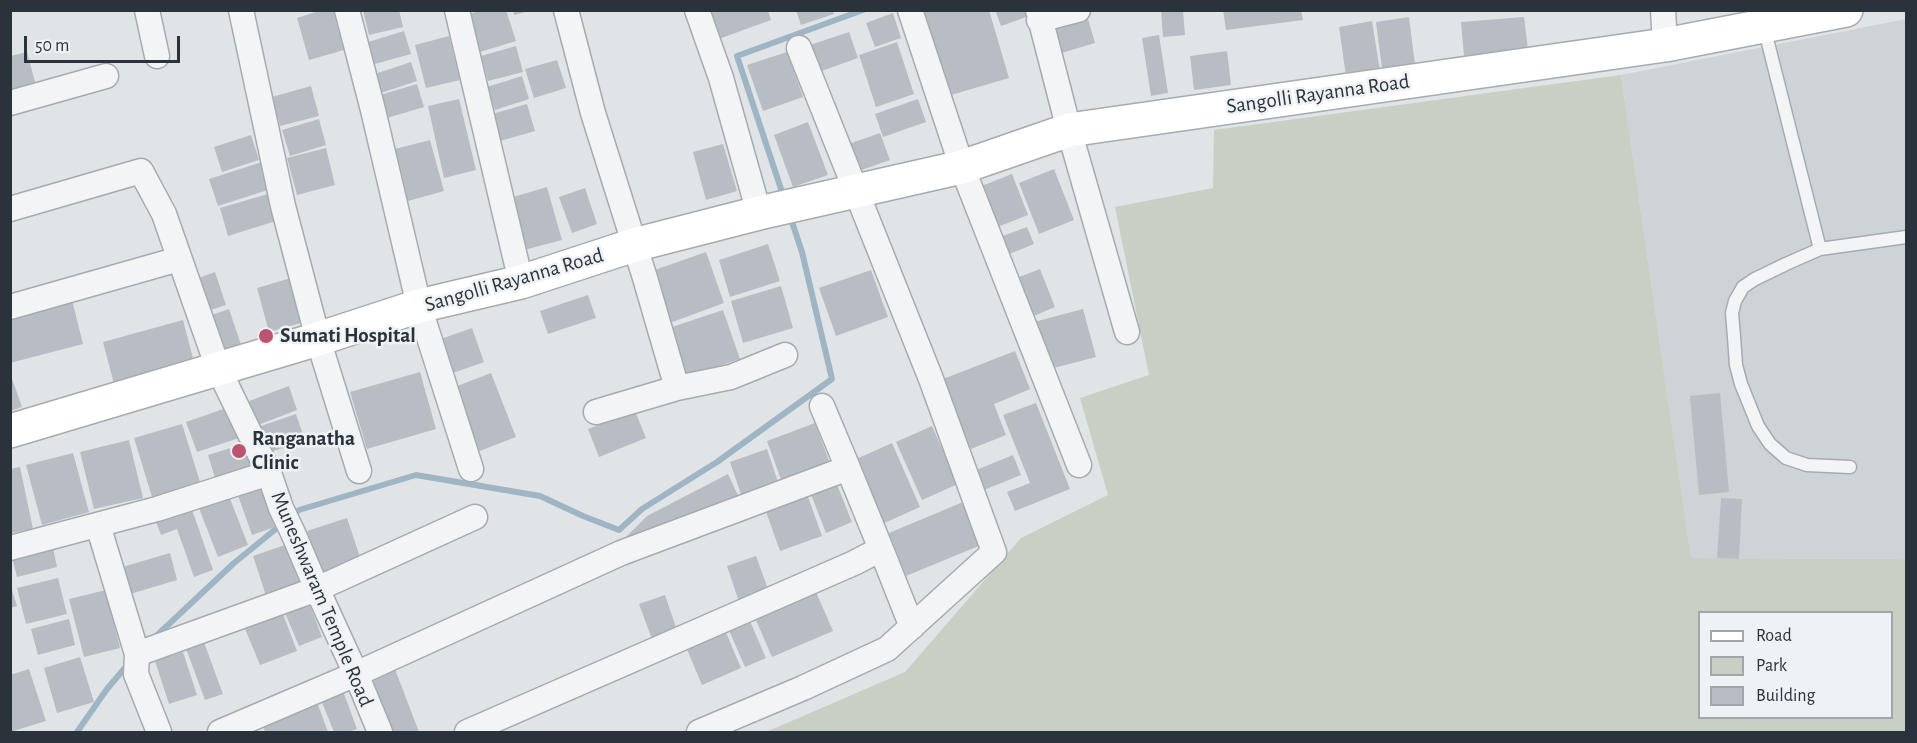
<!DOCTYPE html>
<html>
<head>
<meta charset="utf-8">
<style>
	body { margin:0 }
	#map { position:relative; width:1917px; height:743px; overflow:hidden; background:#e0e4e7; font-family:"Alegreya Sans",sans-serif }
	canvas { display:block }
	.frame { position:absolute; inset:0; border:12px solid #2a333c; pointer-events:none }
	.legend { position:absolute; left:1698px; top:611px; width:195px; height:108px; box-sizing:border-box; background:#eff2f5; border:2px solid #a0a6ab; margin:0; padding:8px 10px; list-style:none; font-size:18px; color:#2a333c }
	.legend li { display:flex; align-items:center; gap:12px; height:30px }
	.legend b { width:30px; border:2px solid #a0a6ab }
	.scale { position:absolute; left:24px; top:36px; width:156px; height:27px; box-sizing:border-box; border:3px solid #2a333c; border-top:0; padding-left:8px; font-size:18px; line-height:21px; white-space:nowrap; color:#2a333c; -webkit-text-stroke:4px #eff2f5; paint-order:stroke }
</style>
</head>
<body>
<div id="map">
<canvas width="1917" height="743"></canvas>
<div class="frame"></div>
<ul class="legend">
<li><b style="height:8px;background:#fff"></b>Road</li>
<li><b style="height:16px;background:#c7d0c2"></b>Park</li>
<li><b style="height:16px;background:#b8bdc3"></b>Building</li>
</ul>
<div class="scale">50 m</div>
</div>
<script>
const ctx = document.querySelector('canvas').getContext('2d');
ctx.lineJoin = 'round';
function fill(path, color) { ctx.fillStyle = color; ctx.fill(path, 'evenodd'); }
const shape = rows => new Path2D(rows.map(r => 'M' + r).join(''));
function stroke(path, color, width, dash) { ctx.strokeStyle = color; ctx.lineWidth = width; ctx.lineCap = dash ? 'butt' : 'round'; ctx.setLineDash(dash || []); ctx.stroke(path); }
function label(font, color, halo, rows, align = 'center') {
  ctx.font = font + ' "Alegreya Sans",sans-serif'; ctx.lineWidth = 5; ctx.setLineDash([]); ctx.textBaseline = 'middle'; ctx.strokeStyle = halo; ctx.fillStyle = color; for (const [text, x, y, turn = 0] of rows) {
    ctx.save(); ctx.translate(x, y); ctx.rotate((+turn || 0) * Math.PI / 180); ctx.textAlign = isNaN(turn) ? turn : align; if (halo) ctx.strokeText(text, 0, 0); ctx.fillText(text, 0, 0); ctx.restore();
  }
}
const built = shape([
	[1906,19,1906,559,1691,558,1621,75]
]);
const green = shape([
	[1621,75,1691,558,1906,559,1906,732,766,732,905,672,1021,538,1108,495,1080,398,1149,375,1115,207,1213,188,1214,130],
	[1700,612,1892,612,1892,718,1700,718]
]);
const stream = shape([
	[784,198,737,56,863,10],
	[292,516,299,510,416,475,540,496,583,516,619,530,642,509,717,462,832,379,802,252,790,216],
	[153,639,234,563,282,524],
	[77,732,107,689,129,663]
]);
const building = shape([
	[322,10,333,10,344,50,309,60,297,18],
	[363,10,399,10,403,27,369,35],
	[482,10,506,10,516,41,480,52,469,14],
	[513,10,529,10,529,11,514,15],
	[706,10,768,10,771,20,716,40],
	[796,10,833,10,834,14,801,25],
	[916,10,989,10,1009,78,941,98],
	[995,10,1026,10,1029,16,1001,26],
	[1161,10,1183,10,1185,35,1163,37],
	[1223,10,1301,10,1303,20,1226,30],
	[1086,12,1095,43,1058,54,1049,23],
	[893,13,901,38,875,47,866,23],
	[1409,17,1415,65,1382,69,1376,22],
	[1524,17,1528,50,1464,56,1461,22],
	[1372,21,1380,71,1346,76,1339,27],
	[404,31,411,54,371,65,365,43],
	[849,32,858,58,816,73,807,46],
	[1159,35,1168,93,1151,96,1142,38],
	[449,36,460,80,426,88,415,45],
	[897,42,914,94,876,107,859,55],
	[516,46,523,72,488,81,481,56],
	[1227,51,1231,85,1194,90,1190,56],
	[27,52,37,89,10,96,10,56],
	[787,52,803,97,763,111,747,65],
	[557,60,566,88,534,98,525,69],
	[411,62,417,81,381,93,375,74],
	[522,76,529,99,495,110,487,87],
	[417,84,424,107,387,118,380,95],
	[311,86,319,116,280,126,272,97],
	[459,99,476,170,444,178,428,106],
	[918,99,926,122,883,137,875,114],
	[527,104,535,131,500,141,492,114],
	[319,119,326,145,290,156,282,130],
	[808,122,828,175,793,187,774,135],
	[880,133,890,160,853,173,843,146],
	[251,135,259,160,222,172,214,147],
	[430,140,444,191,408,201,395,149],
	[723,144,737,191,706,200,693,152],
	[326,148,335,185,297,195,287,158],
	[262,162,271,189,218,206,209,179],
	[1054,169,1074,220,1039,234,1019,183],
	[1012,174,1028,215,995,228,979,187],
	[547,187,562,240,524,250,510,198],
	[585,188,597,224,572,233,559,197],
	[271,193,279,220,228,236,220,208],
	[1027,227,1034,244,1002,257,995,239],
	[768,244,780,281,730,297,719,260],
	[706,252,724,303,667,324,649,272],
	[1040,269,1055,307,1029,318,1014,279],
	[871,270,888,317,836,336,819,288],
	[215,272,226,305,201,313,190,281],
	[291,278,304,322,269,332,257,288],
	[781,286,793,328,743,343,731,301],
	[588,295,596,318,548,334,540,311],
	[72,300,83,344,10,363,10,315],
	[229,309,241,345,219,353,206,317],
	[1083,309,1096,357,1046,370,1034,322],
	[723,310,740,359,683,378,666,329],
	[183,320,195,366,115,388,103,342],
	[472,328,484,362,453,373,441,339],
	[1015,351,1030,389,994,404,1006,435,971,449,943,379],
	[420,372,436,429,367,449,350,392],
	[10,373,22,407,10,411],
	[491,373,516,437,477,452,452,388],
	[289,386,297,410,258,425,249,401],
	[1720,393,1729,492,1699,495,1690,396],
	[1036,403,1070,489,1015,511,1007,492,1030,483,1003,415],
	[232,406,242,437,197,452,186,422],
	[635,411,646,438,599,457,588,429],
	[296,414,305,441,267,453,258,427],
	[815,423,832,469,784,488,767,441],
	[182,424,200,482,152,497,134,438],
	[932,426,958,484,922,500,896,442],
	[129,440,143,498,94,509,80,452],
	[247,443,254,466,215,478,208,455],
	[892,443,920,507,882,524,854,460],
	[767,449,780,488,743,500,730,462],
	[73,453,89,512,42,525,26,465],
	[1013,455,1021,475,984,490,976,470],
	[20,467,33,529,10,533,10,469],
	[728,474,742,504,611,552,647,516],
	[259,482,275,527,252,535,236,490],
	[836,482,852,522,826,533,810,492],
	[227,491,248,545,218,557,197,503],
	[807,494,822,536,780,551,765,509],
	[1721,498,1742,499,1739,559,1717,558],
	[963,502,981,545,906,576,889,533],
	[190,504,213,570,194,577,177,529,161,535,154,517],
	[347,518,362,563,322,576,307,531],
	[52,543,57,567,17,577,11,553],
	[288,544,303,591,268,602,253,556],
	[170,553,177,580,127,595,119,568],
	[756,556,769,592,739,602,727,566],
	[58,578,67,614,26,624,17,588],
	[10,584,17,606,10,608],
	[106,590,120,648,84,657,69,599],
	[816,592,833,631,772,657,755,618],
	[665,595,678,633,653,642,639,604],
	[309,603,322,637,299,646,285,613],
	[281,609,297,651,260,665,243,624],
	[69,619,75,645,38,655,31,629],
	[749,619,766,658,745,667,728,628],
	[725,630,741,668,702,685,686,647],
	[202,637,223,694,205,700,184,643],
	[183,652,197,695,169,704,155,661],
	[80,657,94,702,57,713,44,668],
	[393,664,419,732,390,732,367,674],
	[29,669,46,721,10,732,10,675],
	[343,691,357,729,348,732,334,732,321,700],
	[317,702,328,732,265,732,262,722]
]);
const lane = shape([
	[1764,27,1820,249],
	[1850,467,1807,465,1786,458,1770,444,1758,426,1741,384,1736,365,1734,337,1732,313,1735,301,1743,287,1755,279,1786,264,1820,249,1906,237]
]);
const street = shape([
	[147,10,157,56],
	[241,10,283,206,318,339,359,471],
	[347,10,373,110,419,306,471,469],
	[457,10,521,282],
	[566,10,593,113,645,278,677,388,731,377,785,355],
	[697,10,721,78,759,213],
	[910,10,962,167,1079,465],
	[1038,10,1069,130,1127,332],
	[1663,10,1665,45],
	[1039,20,1078,10],
	[10,103,106,76],
	[10,209,141,171,164,214,218,368,269,473,281,508,293,533,317,589,356,674,380,732],
	[10,307,179,259],
	[596,412,677,388],
	[98,525,137,654,136,674,159,732],
	[10,548,157,509,269,473],
	[881,549,912,627],
	[137,654,317,589,475,517],
	[220,732,356,674,621,553,848,468,822,406],
	[467,732,854,563,881,549,848,468],
	[699,732,803,688,887,649,994,552,931,379,799,48]
]);
const secondary = shape([
	[10,431,318,339,419,306,521,282,634,245,759,213,962,167,1069,130,1665,45,1846,10]
]);
const markers = [
	[266,336,8,"#be5370"],
	[239,451,8,"#be5370"]
];
const streetNames = [
	["Sangolli Rayanna Road",1318,94,-8],
	["Sangolli Rayanna Road",514,280,-16],
	["Muneshwaram Temple Road",322,599,67]
];
const poiNames = [
	["Sumati Hospital",280,336],
	["Ranganatha",252,439],
	["Clinic",252,463]
];
fill(built, '#ced3d8');
fill(green, '#c7d0c2');
stroke(stream, '#9fb5c3', 6);
fill(building, '#b8bdc3');
stroke(lane, '#a6abb0', 15);
stroke(street, '#a6abb0', 27);
stroke(secondary, '#a6abb0', 36);
stroke(lane, '#f2f4f6', 12);
stroke(street, '#f2f4f6', 24);
stroke(secondary, '#fff', 33);
for (const [x, y, r, color] of markers) { const dot = new Path2D(); dot.arc(x, y, r, 0, 2 * Math.PI); ctx.fillStyle = color; ctx.fill(dot); stroke(dot, '#eff2f5', 2); }
label('21px', '#2a333c', '#eff2f5', streetNames);
label('bold 21px', '#2a333c', '#eff2f5', poiNames, 'left');
</script>
</body>
</html>
